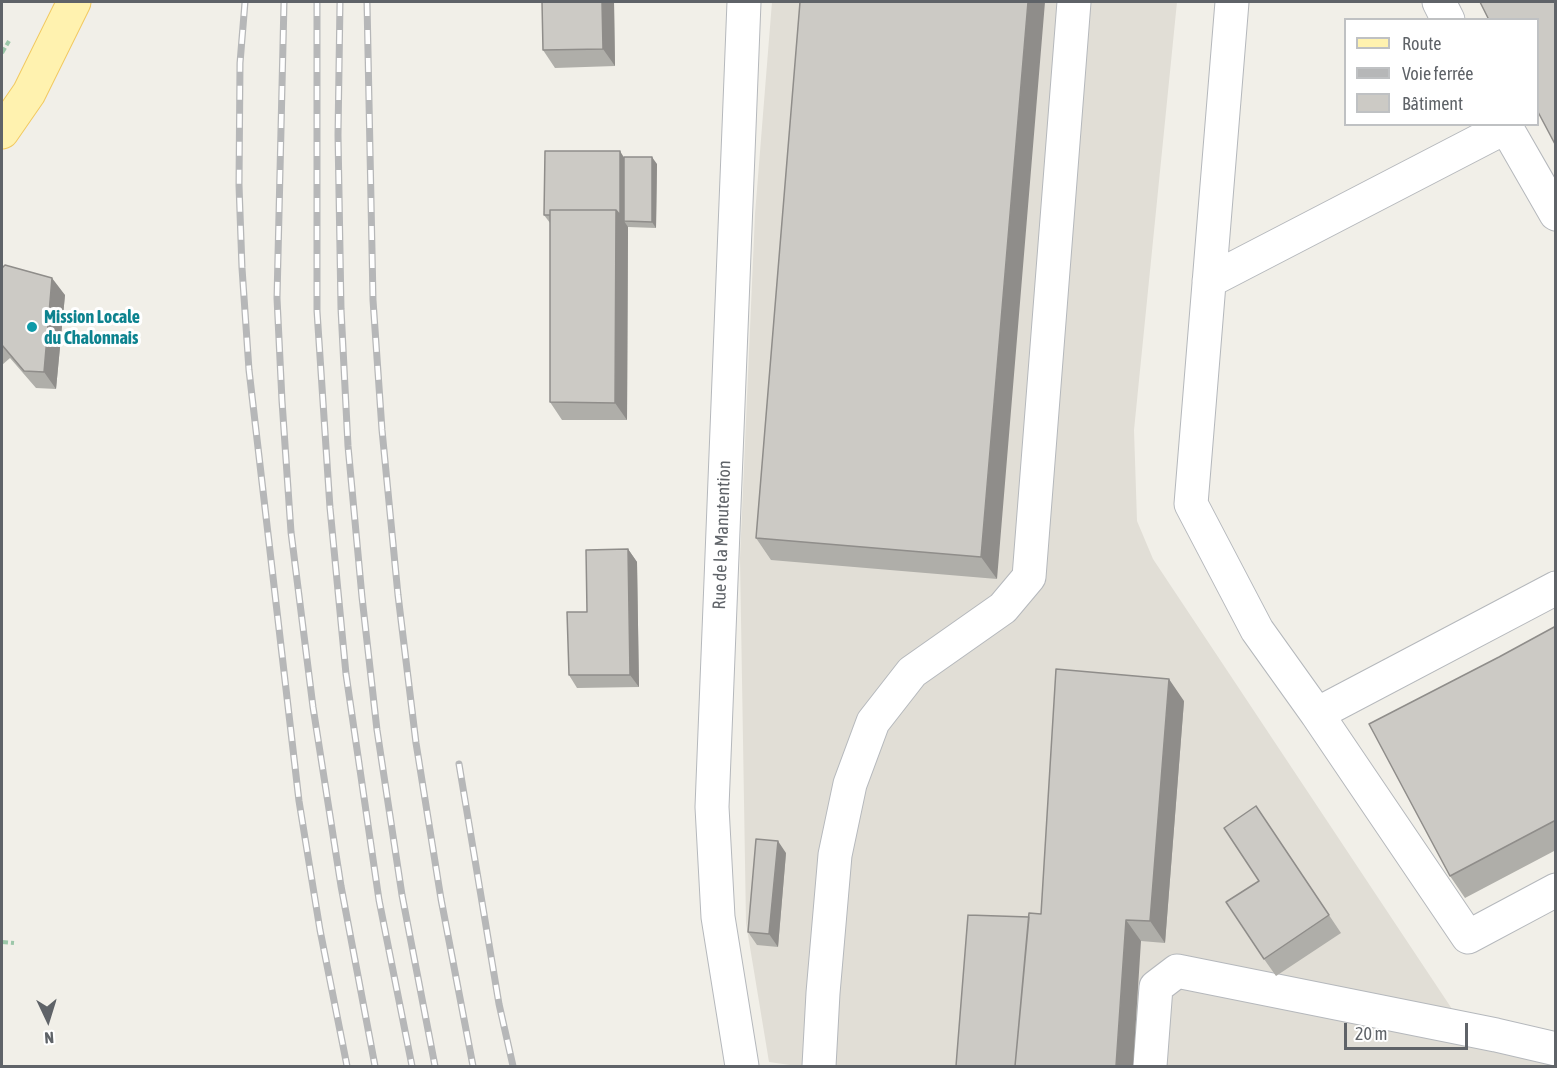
<!DOCTYPE html>
<html>
<head>
<meta charset="utf-8">
<style>
	body { margin:0 }
	#map { position:relative; width:1557px; height:1068px; overflow:hidden; background:#f1efe8; font-family:"Asap Condensed",sans-serif }
	canvas { display:block }
	.frame { position:absolute; inset:0; border:3px solid #5f6368; pointer-events:none }
	.legend { position:absolute; left:1344px; top:18px; width:195px; height:108px; box-sizing:border-box; background:#fff; border:2px solid #bfc1c3; margin:0; padding:8px 10px; list-style:none; font-size:18px; color:#5f6368 }
	.legend li { display:flex; align-items:center; gap:12px; height:30px }
	.legend b { width:30px; border:2px solid #bfc1c3 }
	.north { position:absolute; left:18px; top:990px; width:60px; height:60px; -webkit-text-stroke:4px #fff; paint-order:stroke; rotate:176deg; font-size:16px; font-weight:700; line-height:24px; text-align:center; color:#5f6368 }
	.north::after { content:''; display:block; margin:auto; width:21px; height:27px; background:#5f6368; clip-path:polygon(50% 0,100% 100%,50% 72%,0 100%) }
	.scale { position:absolute; left:1344px; top:1023px; width:124px; height:27px; box-sizing:border-box; border:3px solid #5f6368; border-top:0; padding-left:8px; font-size:18px; line-height:21px; white-space:nowrap; color:#5f6368; -webkit-text-stroke:4px #fff; paint-order:stroke }
</style>
</head>
<body>
<div id="map">
<canvas width="1557" height="1068"></canvas>
<div class="frame"></div>
<ul class="legend">
<li><b style="height:8px;background:#fff2af"></b>Route</li>
<li><b style="height:8px;background:#b6b7b8"></b>Voie ferrée</li>
<li><b style="height:16px;background:#cccac5"></b>Bâtiment</li>
</ul>
<div class="north">N</div>
<div class="scale">20 m</div>
</div>
<script>
const ctx = document.querySelector('canvas').getContext('2d');
ctx.lineJoin = 'round';
function fill(path, color) { ctx.fillStyle = color; ctx.fill(path, 'evenodd'); }
const shape = rows => new Path2D(rows.map(r => 'M' + r).join(''));
function stroke(path, color, width, dash) { ctx.strokeStyle = color; ctx.lineWidth = width; ctx.lineCap = dash ? 'butt' : 'round'; ctx.setLineDash(dash || []); ctx.stroke(path); }
function label(font, color, halo, rows, align = 'center') {
  ctx.font = font + ' "Asap Condensed",sans-serif'; ctx.lineWidth = 6; ctx.setLineDash([]); ctx.textBaseline = 'middle'; ctx.strokeStyle = halo; ctx.fillStyle = color; for (const [text, x, y, turn = 0] of rows) {
    ctx.save(); ctx.translate(x, y); ctx.rotate((+turn || 0) * Math.PI / 180); ctx.textAlign = isNaN(turn) ? turn : align; if (halo) ctx.strokeText(text, 0, 0); ctx.fillText(text, 0, 0); ctx.restore();
  }
}
const education = shape([
	[772,2,1177,2,1134,430,1137,521,1153,559,1460,1021,1555,1034,1555,1066,797,1066,769,1062,746,923,740,558,755,214]
]);
const path = shape([
	[2,53,9,41],
	[2,942,14,943]
]);
const minor = shape([
	[1232,2,1191,504,1257,630,1317,714,1556,588],
	[1439,2,1448,20],
	[1506,127,1556,214],
	[1209,281,1506,127,1504,124],
	[1317,714,1468,937,1556,890],
	[742,1066,718,917,712,807,744,2],
	[819,1066,823,993,835,855,850,784,873,722,912,672,1003,608,1029,577,1074,2],
	[1150,1066,1156,987,1177,971,1496,1035,1556,1049]
]);
const major = shape([
	[2,132,29,93,74,2]
]);
const rail = shape([
	[245,2,240,63,239,185,242,268,249,370,299,801,320,930,347,1066],
	[284,2,277,298,282,401,291,532,313,707,341,886,375,1066],
	[317,2,317,311,330,508,346,674,379,900,412,1066],
	[340,2,338,135,341,309,348,446,362,597,377,730,402,895,435,1066],
	[367,2,373,300,382,430,398,595,416,743,441,899,473,1066],
	[459,764,499,1004,513,1066]
]);
const wall = shape([
	[542,2,614,2,615,66,555,68,543,50],
	[800,2,997,579,771,560,756,538],
	[624,157,657,164,656,228,628,227,627,420,562,420,550,402,550,223,544,215],
	[2,268,65,295,56,389,36,388,10,358,2,365],
	[628,549,637,562,639,687,577,688,569,675,587,612],
	[1556,626,1556,850,1465,898,1450,876,1499,657],
	[1184,701,1165,943,1141,941,1029,917,1041,914],
	[1256,806,1341,933,1276,976,1264,959,1259,881],
	[786,853,778,947,757,945,748,932]
]);
const shadedWall = shape([
	[602,2,614,2,615,66,603,49],
	[1028,2,1045,2,997,579,981,557],
	[620,151,628,164,624,221,628,227,627,420,615,403,616,210],
	[652,157,657,164,656,228,652,222],
	[52,278,65,295,56,389,44,372],
	[628,549,637,562,639,687,630,675],
	[1169,679,1184,701,1165,943,1150,921],
	[778,841,786,853,778,947,769,934],
	[1126,920,1141,941,1133,1066,1116,1066]
]);
const building = shape([
	[542,2,602,2,603,49,543,50,542,2],
	[800,2,1028,2,981,557,756,538,800,2],
	[1480,2,1556,2,1556,146,1538,112,1538,20,1489,20,1480,2],
	[545,151,620,151,620,215,616,210,550,210,550,215,544,215,545,151],
	[624,157,652,157,652,222,624,221,624,157],
	[550,210,616,210,615,403,550,402,550,210],
	[5,265,52,278,44,372,24,371,2,345,2,268,5,265],
	[628,549,630,675,569,675,567,612,587,612,586,550,628,549],
	[1556,626,1556,820,1450,876,1369,724,1499,657,1556,626],
	[1056,669,1169,679,1150,921,1126,920,1116,1066,1015,1066,1029,913,1041,914,1056,669],
	[1256,806,1329,915,1264,959,1226,902,1259,881,1224,828,1256,806],
	[756,839,778,841,769,934,748,932,756,839],
	[968,915,1029,917,1015,1066,956,1066,968,915]
]);
const markers = [
	[32,327,6,"#0f9aa8"]
];
const cultureNames = [
	["Mission Locale",44,317],
	["du Chalonnais",44,338]
];
const streetNames = [
	["Rue de la Manutention",722,535,-88]
];
fill(education, '#e1ded6');
stroke(minor, '#b5b8bc', 35);
stroke(major, '#f2c960', 35);
stroke(path, '#9cc7a9', 4, [6, 3]);
stroke(minor, '#fff', 33);
stroke(major, '#fff2af', 33);
stroke(rail, '#b6b7b8', 7);
stroke(rail, '#fff', 4.5, [14]);
fill(wall, '#afaea9');
fill(shadedWall, '#8f8d8a');
fill(building, '#cccac5');
stroke(building, '#8f8d8a', 1.5);
for (const [x, y, r, color] of markers) { const dot = new Path2D(); dot.arc(x, y, r, 0, 2 * Math.PI); ctx.fillStyle = color; ctx.fill(dot); stroke(dot, '#fff', 2); }
label('bold 18px', '#0d838f', '#fff', cultureNames, 'left');
label('18px', '#5f6368', '#fff', streetNames);
</script>
</body>
</html>
